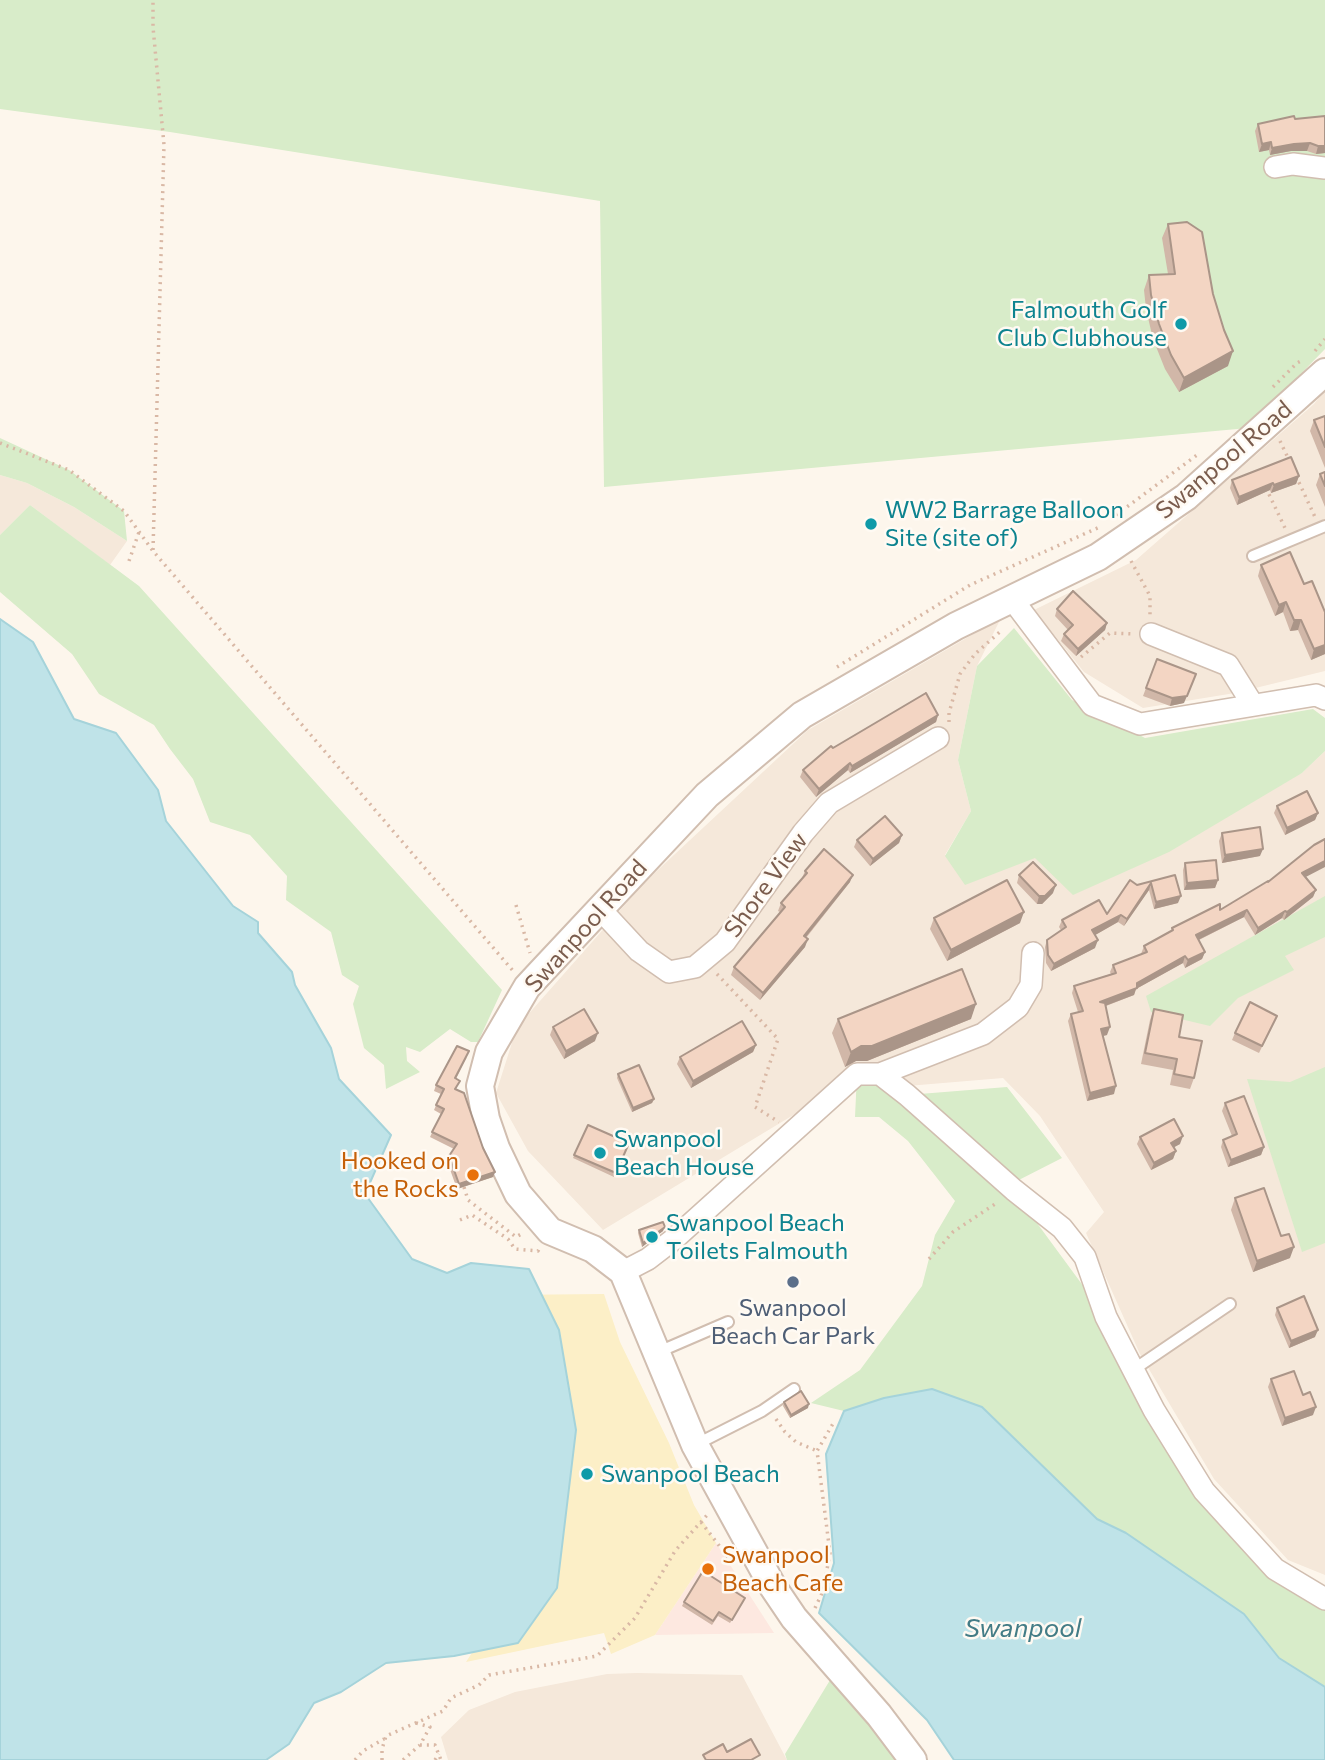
<!DOCTYPE html>
<html>
<head>
<meta charset="utf-8">
<style>
	body { margin:0 }
	canvas { display:block; background:#fdf6ec }
</style>
</head>
<body>
<canvas width="1325" height="1760"></canvas>
<script>
const ctx = document.querySelector('canvas').getContext('2d');
ctx.lineJoin = 'round';
function fill(path, color) { ctx.fillStyle = color; ctx.fill(path, 'evenodd'); }
const shape = rows => new Path2D(rows.map(r => 'M' + r).join(''));
function stroke(path, color, width, dash) { ctx.strokeStyle = color; ctx.lineWidth = width; ctx.lineCap = dash ? 'butt' : 'round'; ctx.setLineDash(dash || []); ctx.stroke(path); }
function label(font, color, halo, rows, align = 'center') {
  ctx.font = font + ' Commissioner,sans-serif'; ctx.lineWidth = 5; ctx.setLineDash([]); ctx.textBaseline = 'middle'; ctx.strokeStyle = halo; ctx.fillStyle = color; for (const [text, x, y, turn = 0] of rows) {
    ctx.save(); ctx.translate(x, y); ctx.rotate((+turn || 0) * Math.PI / 180); ctx.textAlign = isNaN(turn) ? turn : align; if (halo) ctx.strokeText(text, 0, 0); ctx.fillText(text, 0, 0); ctx.restore();
  }
}
const residential = shape([
	[1325,390,1325,671,1235,693,1143,708,1084,672,1034,610,1136,560,1314,404],
	[0,475,27,483,74,507,127,541,110,565,30,505,0,535],
	[1001,618,977,666,958,760,971,811,945,855,1035,858,1302,773,1325,751,1325,1575,1288,1560,1214,1479,1140,1354,1086,1233,1104,1212,1040,1116,1003,1078,907,1086,881,1062,603,1230,528,1151,496,1093,517,1027,645,882,808,730],
	[637,1673,742,1675,787,1760,448,1760,441,1737,469,1710,515,1692,607,1674]
]);
const commercial = shape([
	[716,1543,774,1633,655,1635]
]);
const green = shape([
	[0,0,1325,0,1325,349,1248,428,604,487,600,201,170,132,0,109],
	[0,438,69,470,124,511,127,541,74,507,27,483,0,475],
	[30,505,139,586,502,990,478,1042,471,1042,450,1029,420,1052,406,1047,407,1061,420,1072,386,1089,384,1065,364,1048,353,1004,359,986,342,975,331,932,286,900,287,876,250,835,210,822,193,779,170,749,154,725,99,694,72,654,0,592,0,535],
	[1014,628,1072,700,1145,738,1313,709,1325,718,1325,751,1302,773,1169,852,1073,895,1035,858,965,885,945,856,971,811,958,760,977,666],
	[1325,896,1325,937,1285,956,1294,970,1238,998,1210,1026,1151,1012,1146,996],
	[1325,1067,1325,1243,1302,1252,1247,1079,1290,1082],
	[857,1074,907,1095,1007,1087,1062,1158,1009,1185,1106,1317,1154,1410,1275,1569,1325,1599,1325,1687,1279,1658,1244,1614,1126,1533,1097,1519,1017,1441,884,1398,844,1411,811,1403,860,1370,922,1286,935,1235,955,1201,908,1141,879,1117,855,1117],
	[838,1667,913,1760,787,1760,785,1754]
]);
const sand = shape([
	[604,1294,620,1342,669,1443,694,1505,716,1543,655,1635,611,1654,604,1633,466,1662,479,1642,502,1295]
]);
const water = shape([
	[0,619,33,642,74,719,116,733,158,790,166,821,233,906,258,922,258,933,292,972,295,985,331,1048,339,1079,391,1135,365,1194,412,1259,447,1273,471,1263,529,1269,559,1330,576,1430,557,1588,518,1643,454,1656,386,1663,341,1692,314,1703,289,1744,266,1760,0,1760,0,619],
	[932,1389,982,1407,1097,1519,1126,1533,1244,1614,1279,1658,1325,1687,1325,1760,954,1760,927,1720,819,1613,834,1563,826,1454,844,1411,884,1398,932,1389]
]);
const path = shape([
	[1315,351,1325,339],
	[1273,387,1297,363,1303,360],
	[1280,441,1289,460],
	[0,443,69,470,124,511,153,551,514,972],
	[1296,476,1315,517],
	[1266,488,1285,528],
	[1116,515,1197,455],
	[153,550,164,145,153,27,153,0],
	[129,561,139,532],
	[1131,561,1150,596,1150,615],
	[1081,657,1110,633,1134,634],
	[837,667,970,585,1102,526],
	[949,722,949,713,960,674,975,654,1002,630],
	[516,905,530,953],
	[717,974,778,1039,755,1107,779,1122],
	[464,1187,468,1200,516,1237,523,1233],
	[460,1220,472,1215,508,1239,515,1249,538,1251,540,1247],
	[929,1259,953,1232,998,1202],
	[776,1419,785,1432,796,1442,817,1451],
	[701,1522,731,1561],
	[815,1608,823,1591,830,1553,817,1451,834,1422],
	[416,1723,430,1727,420,1745,435,1745,441,1760],
	[355,1760,363,1751,384,1739],
	[382,1760,382,1749,386,1736,443,1711,451,1698,479,1685,489,1675,597,1656,635,1618,675,1551,708,1514],
	[403,1760,420,1745],
	[435,1760,439,1754]
]);
const service = shape([
	[1253,556,1325,526],
	[656,1353,728,1322],
	[1133,1370,1230,1304],
	[695,1445,762,1411,794,1389]
]);
const minor = shape([
	[1275,167,1293,164,1325,168],
	[1012,599,1092,705,1140,724,1316,695,1325,699],
	[1151,634,1228,665,1253,705],
	[600,909,639,951,669,972,695,967,725,942,803,833,829,803,938,738],
	[880,1074,983,1034,1018,1007,1031,985,1033,953],
	[623,1272,648,1259,674,1239,857,1074,880,1074,907,1095,1014,1190,1062,1228,1085,1257,1106,1317,1154,1410,1204,1491,1275,1569,1325,1599]
]);
const tertiary = shape([
	[913,1760,879,1715,794,1618,773,1587,695,1445,623,1272,593,1249,550,1231,518,1194,496,1148,486,1119,480,1086,489,1052,527,987,540,973,707,795,802,715,956,626,1098,557,1186,497,1325,372]
]);
const wall = shape([
	[1295,119,1325,153,1316,154,1307,151,1291,151,1270,155,1269,150,1259,152,1255,131,1258,124],
	[1168,224,1213,294,1228,366,1179,392,1165,369,1153,339,1146,309,1144,290,1149,275,1168,274,1162,238],
	[1325,416,1325,468,1310,431,1314,420],
	[1325,472,1325,507,1316,485,1320,474],
	[1299,476,1296,484,1271,493,1270,490,1237,505,1230,488,1232,480],
	[1261,565,1304,584,1325,654,1311,660,1298,630,1290,631,1283,612,1275,616,1258,576],
	[1057,609,1107,623,1105,630,1076,656,1061,641,1064,634,1068,630,1055,616],
	[1157,659,1184,703,1170,706,1143,696],
	[938,715,936,722,850,773,848,770,816,797,800,777,803,770,833,748],
	[1277,806,1318,813,1315,820,1285,835,1274,813],
	[1222,833,1260,856,1222,863,1219,841],
	[902,835,899,843,870,866,854,847,857,840],
	[1185,863,1218,880,1215,888,1184,890,1183,870],
	[805,871,850,882,806,938,805,947,760,1000,731,975,734,967,780,912,778,911,781,903,802,878],
	[1019,875,1053,893,1042,904,1037,904,1017,883],
	[1175,875,1178,903,1154,909,1149,890,1124,926,1118,922,1095,935,1095,948,1051,971,1046,963,1045,947,1047,940,1061,930,1059,927,1062,920,1107,914,1137,885],
	[1306,877,1316,890,1313,897,1284,920,1282,918,1255,935,1244,917,1199,940,1205,952,1202,959,1185,968,1183,963,1136,989,1134,995,1106,1006,1107,1035,1103,1036,1114,1094,1087,1101,1068,1021,1071,1014,1078,1012,1072,993,1074,986,1111,974,1110,972,1113,965,1141,954,1144,946,1171,931,1172,928,1220,910,1268,882],
	[934,918,1020,923,947,961,930,929],
	[1154,1009,1179,1037,1194,1078,1190,1089,1170,1085,1173,1070,1141,1064,1150,1020],
	[1277,1016,1259,1053,1232,1040,1235,1033],
	[838,1019,971,1019,867,1061,856,1061,845,1067,832,1033],
	[553,1027,595,1041,564,1059,550,1035],
	[756,1045,753,1052,691,1088,677,1064,680,1057],
	[467,1057,456,1079,456,1089,495,1172,493,1177,457,1189,447,1161,454,1149,430,1137,441,1114,434,1110,441,1094,434,1091,436,1085],
	[618,1074,654,1099,652,1103,632,1112,617,1078],
	[1225,1103,1264,1147,1261,1155,1228,1167,1221,1147,1223,1140,1232,1136,1222,1111],
	[588,1125,629,1143,614,1177,573,1158],
	[1140,1137,1180,1144,1174,1147,1176,1151,1173,1159,1151,1170,1137,1144],
	[1235,1198,1290,1258,1253,1272,1231,1210],
	[639,1230,663,1231,642,1247,638,1233],
	[1277,1308,1315,1337,1289,1348,1275,1315],
	[1271,1379,1313,1415,1282,1426,1268,1387],
	[784,1402,808,1408,790,1418,783,1406],
	[744,1601,730,1623,718,1616,712,1625,682,1606,684,1602]
]);
const shadedWall = shape([
	[1271,142,1269,150,1259,152,1262,144],
	[1310,143,1307,151,1291,151,1270,155,1272,148,1294,144],
	[1318,146,1325,146,1325,153,1316,154],
	[1233,351,1228,366,1179,392,1184,378],
	[1299,476,1296,484,1271,493,1274,485],
	[1273,483,1270,490,1237,505,1239,497],
	[1286,602,1283,612,1275,616,1279,605],
	[1294,620,1301,620,1298,630,1290,631],
	[1107,623,1105,630,1076,656,1078,649],
	[1325,645,1325,654,1311,660,1314,649],
	[1193,682,1184,703,1170,706,1172,698],
	[938,715,936,722,850,773,852,766],
	[850,763,848,770,816,797,819,789],
	[1318,813,1315,820,1285,835,1287,828],
	[902,835,899,843,870,866,873,859],
	[1263,849,1260,856,1222,863,1225,855],
	[1325,861,1325,867,1300,880,1302,873],
	[853,875,850,882,801,943,804,936],
	[1218,880,1215,888,1184,890,1187,883],
	[1151,883,1149,890,1124,926,1127,919],
	[1056,885,1053,893,1042,904,1037,904,1039,896],
	[1316,890,1313,897,1284,920,1287,912],
	[1181,896,1178,903,1154,909,1156,902],
	[1247,910,1244,917,1194,942,1196,935],
	[1285,911,1282,918,1255,935,1258,928],
	[1024,912,1020,923,947,961,951,950],
	[1121,915,1118,922,1090,938,1092,930],
	[808,939,805,947,760,1000,763,993],
	[1098,940,1095,948,1051,971,1054,964],
	[1205,952,1202,959,1185,968,1188,960],
	[1185,956,1183,963,1136,989,1134,995,1097,1009,1100,1002],
	[976,1004,971,1019,867,1061,856,1061,845,1067,851,1052,861,1046],
	[1110,1027,1107,1035,1098,1037,1101,1029],
	[598,1033,595,1041,564,1059,566,1051],
	[756,1045,753,1052,691,1088,693,1081],
	[1116,1086,1114,1094,1087,1101,1090,1093],
	[654,1099,652,1103,632,1112,633,1108],
	[1183,1136,1180,1144,1169,1150,1171,1143],
	[1264,1147,1261,1155,1228,1167,1231,1160],
	[1176,1151,1173,1159,1151,1170,1154,1163],
	[495,1172,493,1177,457,1189,459,1184],
	[665,1227,663,1231,642,1247,643,1243],
	[1294,1247,1290,1258,1253,1272,1257,1261],
	[1318,1330,1315,1337,1289,1348,1291,1341],
	[809,1404,808,1408,790,1418,791,1415],
	[1316,1407,1313,1415,1282,1426,1285,1418]
]);
const building = shape([
	[1294,116,1295,119,1325,116,1325,146,1318,146,1310,143,1294,144,1272,148,1271,142,1262,144,1258,124,1294,116],
	[1187,222,1202,232,1213,294,1224,330,1233,351,1184,378,1171,355,1159,324,1151,295,1149,275,1175,274,1168,224,1187,222],
	[1325,416,1325,447,1314,420,1325,416],
	[1291,457,1299,476,1274,485,1273,483,1239,497,1232,480,1291,457],
	[1325,472,1325,486,1320,474,1325,472],
	[1290,552,1304,584,1312,581,1325,612,1325,645,1314,649,1301,620,1294,620,1286,602,1279,605,1261,565,1290,552],
	[1073,591,1107,623,1078,649,1064,634,1073,625,1057,609,1073,591],
	[1157,659,1196,674,1187,696,1172,698,1146,688,1157,659],
	[926,693,938,715,852,766,850,763,819,789,803,770,831,746,833,748,926,693],
	[1307,791,1318,813,1287,828,1277,806,1307,791],
	[885,816,902,835,873,859,857,840,885,816],
	[1260,827,1263,849,1225,855,1222,833,1260,827],
	[1325,839,1325,861,1302,873,1316,890,1287,912,1285,911,1258,928,1247,910,1196,935,1205,952,1188,960,1185,956,1137,983,1137,988,1100,1002,1105,1003,1110,1027,1101,1029,1116,1086,1090,1093,1071,1014,1083,1011,1074,986,1116,973,1113,965,1147,952,1144,946,1173,930,1172,928,1220,904,1220,910,1268,881,1268,882,1314,845,1325,839],
	[824,849,853,875,804,936,808,939,763,993,734,967,785,907,781,903,807,873,805,871,824,849],
	[1216,860,1218,880,1187,883,1185,863,1216,860],
	[1033,862,1056,885,1045,896,1039,896,1019,875,1033,862],
	[1175,875,1181,896,1156,902,1151,883,1127,919,1121,915,1092,930,1098,940,1054,964,1048,955,1047,940,1066,927,1062,920,1099,900,1107,914,1130,880,1137,885,1175,875],
	[1007,880,1024,912,951,950,934,918,1007,880],
	[962,969,976,1004,872,1046,861,1046,851,1052,838,1019,962,969],
	[1250,1002,1277,1016,1262,1046,1235,1033,1250,1002],
	[584,1009,598,1033,566,1051,553,1027,584,1009],
	[1154,1009,1183,1015,1179,1037,1202,1041,1194,1078,1174,1074,1177,1059,1145,1053,1154,1009],
	[742,1021,756,1045,693,1081,680,1057,742,1021],
	[457,1046,469,1051,455,1078,460,1081,455,1089,464,1093,483,1148,495,1172,459,1184,449,1156,457,1144,432,1132,444,1109,436,1105,444,1089,436,1085,457,1046],
	[639,1065,654,1099,633,1108,618,1074,639,1065],
	[1244,1096,1264,1147,1231,1160,1223,1140,1237,1134,1225,1103,1244,1096],
	[1174,1119,1183,1136,1171,1143,1176,1151,1154,1163,1140,1137,1174,1119],
	[588,1125,629,1143,616,1173,574,1155,588,1125],
	[1264,1188,1281,1236,1289,1234,1294,1247,1257,1261,1235,1198,1264,1188],
	[663,1222,665,1227,643,1243,639,1230,663,1222],
	[1304,1296,1318,1330,1291,1341,1277,1308,1304,1296],
	[1294,1371,1303,1395,1310,1392,1316,1407,1285,1418,1271,1379,1294,1371],
	[801,1391,809,1404,791,1415,784,1402,801,1391],
	[703,1571,745,1598,732,1620,719,1612,713,1621,684,1602,703,1571],
	[751,1739,760,1755,751,1760,706,1760,703,1755,723,1744,727,1752,751,1739]
]);
const markers = [
	[1181,324,7,"#0f9aa8"],
	[871,524,7,"#0f9aa8"],
	[600,1153,7,"#0f9aa8"],
	[473,1175,7,"#e8710a"],
	[652,1237,7,"#0f9aa8"],
	[793,1282,7,"#5c6f8a"],
	[587,1474,7,"#0f9aa8"],
	[708,1569,7,"#e8710a"]
];
const cultureNames = [
	["Falmouth Golf",1167,310,"right"],
	["Club Clubhouse",1167,338,"right"],
	["WW2 Barrage Balloon",885,510],
	["Site (site of)",885,538],
	["Swanpool",614,1139],
	["Beach House",614,1167],
	["Swanpool Beach",666,1223],
	["Toilets Falmouth",666,1251],
	["Swanpool Beach",601,1474]
];
const streetNames = [
	["Swanpool Road",1224,460,-40],
	["Shore View",766,885,-54],
	["Swanpool Road",586,926,-48]
];
const foodNames = [
	["Hooked on",459,1161],
	["the Rocks",459,1189],
	["Swanpool",722,1555,"left"],
	["Beach Cafe",722,1583,"left"]
];
const serviceNames = [
	["Swanpool",793,1308],
	["Beach Car Park",793,1336]
];
const waterNames = [
	["Swanpool",1023,1628]
];
fill(residential, '#f5e8da');
fill(commercial, '#fde8e0');
fill(green, '#d8ecc9');
fill(sand, '#fcefc7');
fill(water, '#bfe3e8');
stroke(water, '#a5d3da', 2);
stroke(service, '#d1beb0', 14);
stroke(minor, '#d1beb0', 24);
stroke(tertiary, '#d1beb0', 30);
stroke(path, '#d9b8a5', 3.5, [2, 5]);
stroke(service, '#fff', 10);
stroke(minor, '#fff', 21);
stroke(tertiary, '#fff', 26);
fill(wall, '#d1b7a8');
fill(shadedWall, '#aa9588');
fill(building, '#f3d5c3');
stroke(building, '#aa9588', 2);
for (const [x, y, r, color] of markers) { const dot = new Path2D(); dot.arc(x, y, r, 0, 2 * Math.PI); ctx.fillStyle = color; ctx.fill(dot); stroke(dot, '#fffaf3', 2.5); }
label('24px', '#0d838f', '#fffaf3', cultureNames, 'left');
label('24px', '#7a5c4d', '#fffaf3', streetNames);
label('24px', '#c56008', '#fffaf3', foodNames, 'right');
label('24px', '#4e5e75', '#fffaf3', serviceNames);
label('italic 26px', '#437c86', '#fffaf3', waterNames);
</script>
</body>
</html>
